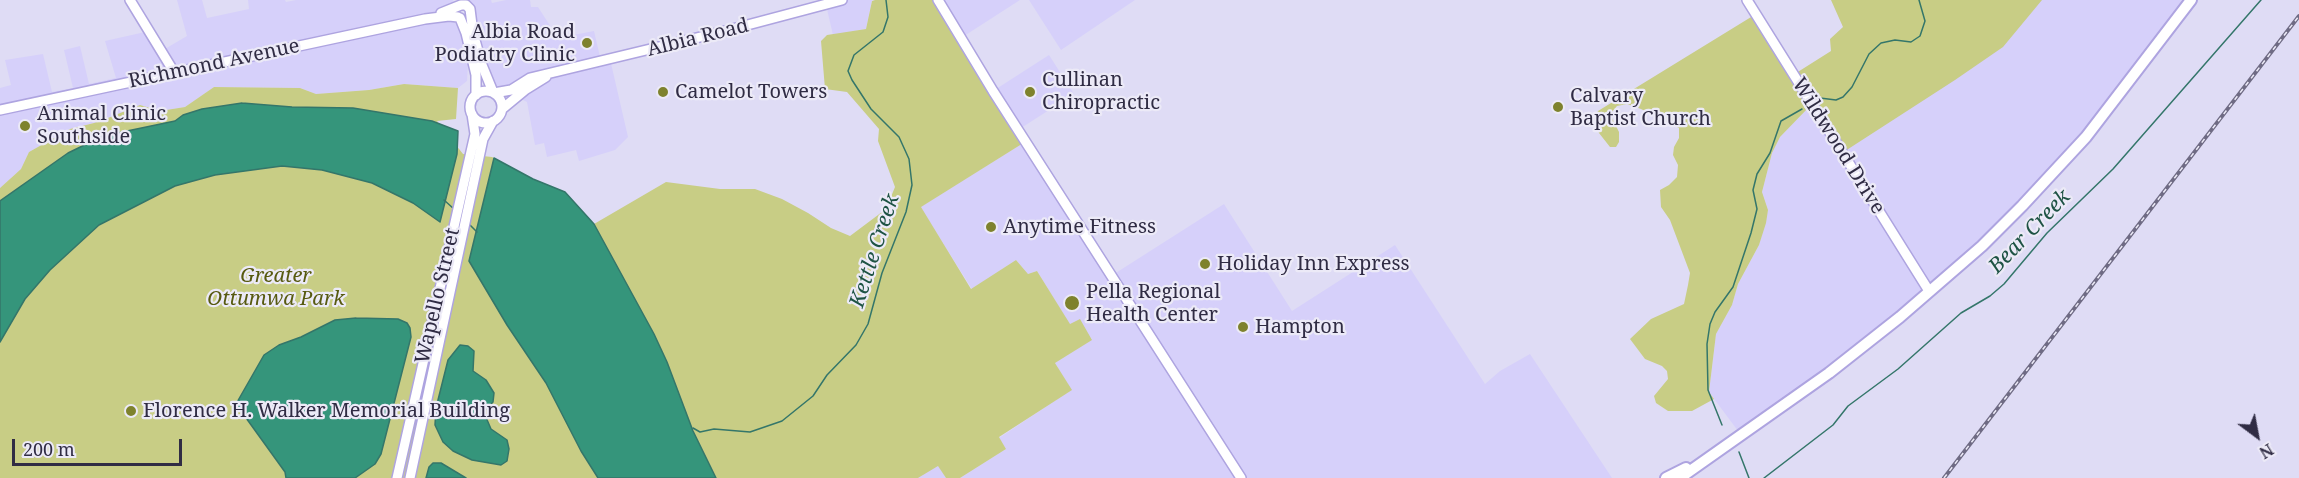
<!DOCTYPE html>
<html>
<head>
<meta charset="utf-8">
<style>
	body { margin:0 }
	#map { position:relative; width:2299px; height:478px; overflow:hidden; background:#dfdcf5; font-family:"Noto Serif",serif }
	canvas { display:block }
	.north { position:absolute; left:2227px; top:406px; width:60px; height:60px; -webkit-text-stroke:4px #eceaf7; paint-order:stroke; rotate:148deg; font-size:16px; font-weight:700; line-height:24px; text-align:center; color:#302c44 }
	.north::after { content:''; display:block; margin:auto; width:21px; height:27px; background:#302c44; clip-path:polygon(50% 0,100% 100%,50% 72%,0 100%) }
	.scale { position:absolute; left:12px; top:439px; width:170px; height:27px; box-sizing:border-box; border:3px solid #302c44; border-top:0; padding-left:8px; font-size:18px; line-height:21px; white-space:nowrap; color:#302c44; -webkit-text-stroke:4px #eceaf7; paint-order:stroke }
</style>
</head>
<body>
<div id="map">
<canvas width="2299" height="478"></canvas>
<div class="north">N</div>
<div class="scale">200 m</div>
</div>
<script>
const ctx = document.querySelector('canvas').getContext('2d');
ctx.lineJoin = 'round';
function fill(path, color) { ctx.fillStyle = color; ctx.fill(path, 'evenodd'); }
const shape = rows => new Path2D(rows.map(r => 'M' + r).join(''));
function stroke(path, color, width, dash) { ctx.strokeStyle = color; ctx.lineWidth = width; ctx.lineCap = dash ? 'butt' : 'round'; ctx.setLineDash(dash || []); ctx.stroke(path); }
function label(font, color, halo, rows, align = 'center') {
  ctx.font = font + ' "Noto Serif",serif'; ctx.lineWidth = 4.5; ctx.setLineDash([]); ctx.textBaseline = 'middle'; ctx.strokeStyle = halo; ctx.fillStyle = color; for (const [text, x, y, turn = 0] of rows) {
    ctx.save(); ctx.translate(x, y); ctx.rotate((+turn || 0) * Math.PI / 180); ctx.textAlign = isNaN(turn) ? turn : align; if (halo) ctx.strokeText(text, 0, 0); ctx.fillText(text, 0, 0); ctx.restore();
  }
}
const built = shape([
	[177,0,202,0,207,18,249,9,248,0,285,0,286,2,296,0,453,0,468,63,467,81,458,88,404,84,369,90,316,94,300,88,214,87,185,107,160,111,140,105,98,122,70,129,29,152,21,169,0,188,0,88,11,85,5,60,43,54,52,92,73,88,64,50,80,46,89,84,116,78,105,41,145,32,158,53,187,36],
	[469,0,491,0,492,3,506,0,530,0,531,7,538,7,558,38,594,31,601,61,610,59,628,137,615,150,579,161,576,150,547,157,544,143,535,145,527,102,499,88,487,75],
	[842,0,872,0,866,29,833,35,826,5],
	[938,0,1020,0,961,38],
	[1029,0,1135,0,1061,50],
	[2041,0,2191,0,2070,156,1900,317,1741,435,1709,392,1716,334,1732,305,1738,284,1759,245,1768,210,1762,192,1772,153,1780,137,1811,105],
	[1049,55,1074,94,1018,130,993,91],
	[1025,142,1111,276,1224,204,1292,311,1395,245,1485,384,1500,371,1530,354,1612,478,960,478,1006,449,999,438,1071,390,1055,363,1092,339,1070,325,1037,271,1028,274,1016,260,972,289,920,207],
	[938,465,946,478,918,478]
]);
const green = shape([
	[875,0,938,0,1025,142,921,207,971,289,1016,260,1028,274,1037,271,1070,324,1080,319,1092,340,1055,363,1072,390,999,437,1006,449,960,478,946,478,938,466,918,478,0,478,0,188,21,169,29,152,70,129,98,122,140,105,160,111,185,107,214,87,300,88,316,94,369,90,404,84,458,88,456,119,437,121,463,154,492,157,533,179,565,192,601,237,594,224,666,182,720,189,755,189,782,199,808,213,831,228,850,236,886,209,895,187,878,141,879,129,847,92,825,89,821,41,827,35,866,29,872,1],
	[1831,0,2042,0,2003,47,1955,80,1842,153,1811,105,1780,137,1772,153,1762,192,1768,210,1766,223,1759,245,1738,284,1732,305,1716,334,1709,392,1714,399,1692,411,1668,411,1656,403,1654,396,1668,379,1667,371,1662,366,1645,359,1630,339,1651,319,1684,304,1688,285,1690,273,1670,220,1661,207,1660,190,1669,185,1677,177,1678,165,1673,155,1674,147,1679,138,1679,128,1641,109,1627,104,1617,106,1612,112,1612,118,1619,132,1619,142,1616,147,1610,147,1599,133,1594,119,1598,111,1756,14,1793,75,1831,51,1830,39,1843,27]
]);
const water = shape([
	[242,103,292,107,353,108,432,121,458,131,457,154,440,222,413,203,372,183,322,170,282,166,215,175,175,186,99,225,50,270,25,299,0,342,0,201,68,153,103,136,175,121,183,115,202,109,242,103],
	[494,158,533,179,565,192,594,224,654,334,667,362,693,431,716,478,598,478,581,451,546,383,507,325,469,261,494,158],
	[356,318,398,319,407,323,410,328,411,337,381,454,375,464,355,478,286,478,285,472,236,404,264,355,279,345,301,337,335,320,356,318],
	[460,345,468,346,474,351,473,371,486,380,494,393,493,402,485,410,485,415,491,429,507,440,509,449,507,461,501,465,472,460,453,451,443,442,435,425,436,408,448,360,460,345],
	[433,463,441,463,466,478,426,478,429,467,433,463]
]);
const stream = shape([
	[1820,98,1836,100,1843,97,1852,87,1869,54,1881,43,1895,40,1911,42,1920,36,1925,21,1919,0],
	[444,200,454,209],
	[470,225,477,232],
	[1722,425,1708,390,1707,344,1710,324,1715,312,1733,287,1751,233,1757,209,1753,190,1757,174,1770,153,1781,121,1802,109],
	[693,428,700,432,714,429,750,432,782,421,813,396,827,375,856,345,868,324,882,273,906,212,912,185,909,159,899,137,871,109,852,80,848,71,854,55,883,32,888,17,886,0],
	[1739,452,1749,478],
	[1764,478,1833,425,1848,406,1898,369,1961,313,1990,296,2004,284,2047,233,2113,169,2261,0]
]);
const secondary = shape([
	[130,0,174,72],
	[938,0,993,91,1241,478],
	[1747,0,1929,291],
	[441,13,461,5,466,5,470,9,473,33,482,65,493,92],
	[460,18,466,33,476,75,476,95],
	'470 107a16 16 0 1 1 32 0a16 16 0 1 1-32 0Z',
	[494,93,511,90,530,78,721,32,842,0],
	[502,109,525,90,546,77],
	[0,110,425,19,449,16,458,17],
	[397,478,475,134,472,114],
	[410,478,483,139,493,121]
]);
const primary = shape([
	[1666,478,1686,468],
	[1680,478,1829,373,1900,317,1982,246,2022,206,2086,137,2191,0]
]);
const rail = shape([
	[1944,478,2299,16]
]);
const markers = [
	[587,43,6,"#7e822d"],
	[663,92,6,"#7e822d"],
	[1030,92,6,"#7e822d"],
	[1558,107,6,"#7e822d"],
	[25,126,6,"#7e822d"],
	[991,227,6,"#7e822d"],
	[1205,264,6,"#7e822d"],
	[1072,303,8,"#7e822d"],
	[1243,327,6,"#7e822d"],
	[131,411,6,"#7e822d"]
];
const poiNames = [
	["Albia Road",575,32,"right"],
	["Podiatry Clinic",575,55,"right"],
	["Cullinan",1042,80],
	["Chiropractic",1042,103],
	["Camelot Towers",675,92],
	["Calvary",1570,96],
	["Baptist Church",1570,119],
	["Animal Clinic",37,114],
	["Southside",37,137],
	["Anytime Fitness",1003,227],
	["Holiday Inn Express",1217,264],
	["Pella Regional",1086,292],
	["Health Center",1086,315],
	["Hampton",1255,327],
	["Florence H. Walker Memorial Building",143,411]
];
const streetNames = [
	["Albia Road",698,38,-14],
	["Richmond Avenue",214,64,-12],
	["Wildwood Drive",1838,146,58],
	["Wapello Street",438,296,-77]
];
const parkNames = [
	["Greater",276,276],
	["Ottumwa Park",276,299]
];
const waterNames = [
	["Bear Creek",2030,232,-46],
	["Kettle Creek",875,251,-72]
];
fill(built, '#d6d0fa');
fill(green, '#c8cd85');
fill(water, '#35957b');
stroke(water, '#34766a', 1.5);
stroke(stream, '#34766a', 1.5);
stroke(secondary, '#aea4e0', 12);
stroke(primary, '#aea4e0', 14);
stroke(secondary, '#fff', 9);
stroke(primary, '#fff', 10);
stroke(rail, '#6f6b84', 4);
stroke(rail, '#eceaf7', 1.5, [4.5]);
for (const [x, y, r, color] of markers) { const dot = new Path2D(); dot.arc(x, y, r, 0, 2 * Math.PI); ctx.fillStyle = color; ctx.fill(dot); stroke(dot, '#eceaf7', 2); }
label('20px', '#302c44', '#eceaf7', poiNames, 'left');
label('20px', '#302c44', '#eceaf7', streetNames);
label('italic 20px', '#575a10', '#eceaf7', parkNames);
label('italic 21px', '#1e5344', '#eceaf7', waterNames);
</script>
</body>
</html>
